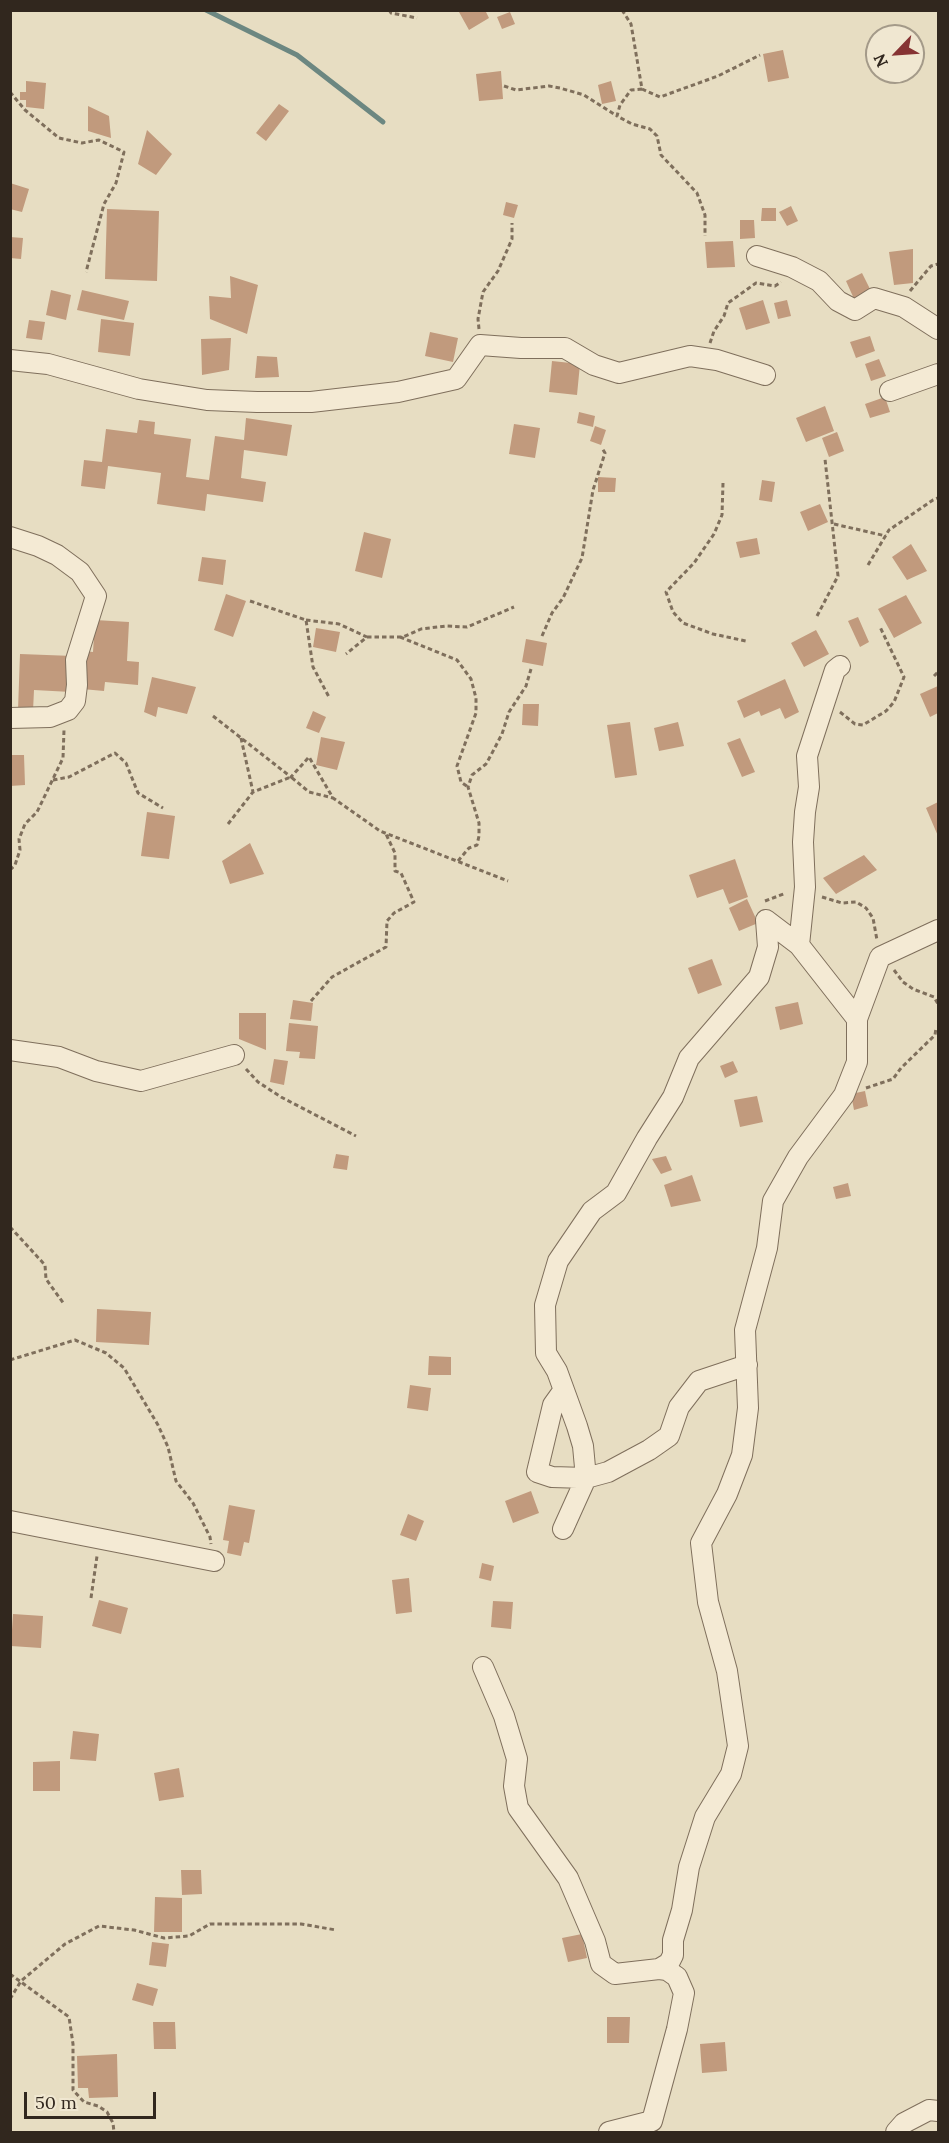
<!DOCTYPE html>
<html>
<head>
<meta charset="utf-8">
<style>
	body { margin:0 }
	#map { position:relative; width:949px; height:2143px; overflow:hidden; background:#e7ddc2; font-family:Lora,serif }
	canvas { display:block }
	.frame { position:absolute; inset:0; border:12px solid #31271e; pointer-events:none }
	.north { position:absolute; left:865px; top:24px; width:60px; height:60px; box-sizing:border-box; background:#f0e7d1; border:2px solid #a49a89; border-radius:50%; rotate:245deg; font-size:16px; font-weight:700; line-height:24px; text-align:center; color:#31271e }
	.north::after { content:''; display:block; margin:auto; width:21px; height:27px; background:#863333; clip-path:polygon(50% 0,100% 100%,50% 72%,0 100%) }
	.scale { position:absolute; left:24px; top:2092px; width:132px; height:27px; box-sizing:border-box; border:3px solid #31271e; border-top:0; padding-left:8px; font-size:18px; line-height:21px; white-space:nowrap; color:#31271e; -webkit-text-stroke:4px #f0e7d1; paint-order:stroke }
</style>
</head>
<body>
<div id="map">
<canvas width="949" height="2143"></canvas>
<div class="frame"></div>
<div class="north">N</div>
<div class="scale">50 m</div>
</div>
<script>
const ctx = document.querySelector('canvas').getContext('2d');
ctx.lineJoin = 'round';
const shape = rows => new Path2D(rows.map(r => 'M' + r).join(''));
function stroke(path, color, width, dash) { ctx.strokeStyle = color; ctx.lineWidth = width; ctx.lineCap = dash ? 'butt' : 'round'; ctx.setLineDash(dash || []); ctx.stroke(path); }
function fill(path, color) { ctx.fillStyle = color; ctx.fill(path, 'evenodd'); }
const stream = shape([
	[206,10,297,55,383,122]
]);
const building = shape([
	[462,10,485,10,489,18,469,30,459,12],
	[510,12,515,24,502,29,497,17],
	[783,50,789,78,768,82,763,54],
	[501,71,503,99,479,101,476,74],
	[26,81,46,83,44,109,26,107,26,100,20,100,20,92,26,92],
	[611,81,616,101,602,104,598,85],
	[279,104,289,111,266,141,256,133],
	[88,106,109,116,111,138,88,131],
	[147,130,172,154,156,175,138,164],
	[10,183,29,189,22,212,10,209],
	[506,202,518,205,514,218,503,215],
	[791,206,798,221,787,226,779,212],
	[762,208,776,208,776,221,761,221],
	[107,209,159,211,157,281,105,279],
	[740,220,754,220,755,238,740,239],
	[10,237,23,238,21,259,10,258],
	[733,241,735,267,707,268,705,242],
	[913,249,913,283,894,285,889,252],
	[862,273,872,293,855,301,846,281],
	[230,276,258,285,247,334,210,319,209,296,231,298],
	[51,290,71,295,66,320,46,315],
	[82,290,129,301,124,320,77,310],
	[763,300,770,323,746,330,739,308],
	[787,300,791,316,778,319,774,303],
	[101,319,134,323,130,356,98,352],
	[29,320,45,322,42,340,26,338],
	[430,332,458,338,453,362,425,356],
	[870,336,875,351,856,358,850,342],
	[231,338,229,370,202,375,201,339],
	[257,356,277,357,279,377,255,378],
	[879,359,886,376,871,381,865,364],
	[552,361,580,364,577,395,549,392],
	[885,397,890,412,870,418,865,404],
	[825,406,834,431,806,442,796,418],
	[579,412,595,416,593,427,577,423],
	[246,418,292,425,287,456,244,450,241,478,266,482,263,502,207,494,205,511,157,504,161,473,108,466,105,489,81,486,84,460,102,462,106,429,137,433,139,420,155,422,154,434,191,439,186,477,209,480,215,436,244,440],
	[514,424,540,428,535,458,509,454],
	[595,426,606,430,601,445,590,441],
	[837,432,844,451,829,457,822,438],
	[598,477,616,478,615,492,598,492],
	[762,480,775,482,772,502,759,500],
	[820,504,828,522,808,531,800,512],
	[364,532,391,539,382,578,355,571],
	[757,538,760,554,740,558,736,542],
	[911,544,927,571,907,580,892,557],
	[202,557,226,560,223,585,198,581],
	[226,594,246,601,233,637,214,630],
	[906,595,922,623,894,638,878,609],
	[858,617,869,642,860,647,848,621],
	[95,620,129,622,127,661,139,662,138,685,105,682,104,691,82,689,84,651,93,652],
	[316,628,340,632,336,652,313,647],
	[816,630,829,654,804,667,791,643],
	[526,639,547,643,543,666,522,662],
	[20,654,73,656,71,692,34,690,33,711,18,710],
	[152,677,196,687,187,714,158,707,156,717,144,712],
	[785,679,799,712,785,719,780,708,761,716,759,711,744,718,737,701],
	[938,686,938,713,930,717,920,694],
	[523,704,539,704,538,726,522,725],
	[313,711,326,717,319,733,306,728],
	[630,722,637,775,615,778,607,725],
	[678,722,684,746,659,751,654,728],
	[321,737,345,742,337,770,316,765],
	[740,738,755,772,742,777,727,743],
	[10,755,24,755,25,785,10,786],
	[938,802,938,836,926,808],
	[147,812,175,816,169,859,141,856],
	[250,843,264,874,230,884,222,861],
	[864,855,877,870,836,894,823,878],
	[735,859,748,897,729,904,723,889,697,898,689,875],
	[747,899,758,923,739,931,729,908],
	[712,959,722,985,698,994,688,968],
	[293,1000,313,1003,311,1021,290,1019],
	[798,1002,803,1024,780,1030,775,1007],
	[239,1013,266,1013,266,1050,239,1039],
	[289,1023,318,1026,315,1059,299,1058,300,1052,286,1051],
	[274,1059,288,1061,284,1085,270,1082],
	[733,1061,738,1072,725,1078,720,1066],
	[865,1091,868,1106,854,1110,851,1094],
	[757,1096,763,1122,740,1127,734,1100],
	[336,1154,349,1156,347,1170,333,1168],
	[666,1156,672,1170,661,1174,652,1159],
	[692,1175,701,1201,671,1207,664,1185],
	[848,1183,851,1196,836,1199,833,1187],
	[97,1309,151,1312,149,1345,96,1342],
	[429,1356,451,1357,451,1375,428,1375],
	[410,1385,431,1388,428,1411,407,1408],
	[531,1491,539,1513,513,1523,505,1501],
	[229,1505,255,1510,249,1543,244,1542,241,1556,227,1553,229,1541,223,1540],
	[408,1514,424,1521,416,1541,400,1535],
	[482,1563,494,1566,491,1581,479,1578],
	[409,1578,412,1612,396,1614,392,1580],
	[99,1600,128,1608,121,1634,92,1626],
	[493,1601,513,1602,511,1629,491,1627],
	[13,1614,43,1616,41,1648,11,1646],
	[73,1731,99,1734,96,1761,70,1759],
	[60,1761,60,1791,33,1791,33,1762],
	[179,1768,184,1797,159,1801,154,1773],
	[181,1870,201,1870,202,1894,182,1895],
	[155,1897,182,1898,182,1932,154,1932],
	[582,1934,587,1958,568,1962,562,1938],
	[152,1942,169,1944,166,1967,149,1965],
	[137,1983,158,1989,153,2006,132,2000],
	[607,2017,630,2017,629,2043,607,2043],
	[153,2022,175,2022,176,2049,154,2049],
	[725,2042,727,2071,702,2073,700,2044],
	[117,2054,118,2097,89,2098,88,2088,78,2088,77,2056]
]);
const path = shape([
	[389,10,391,13,417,18],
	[622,10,631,24,642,89,660,97,718,76,760,55],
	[504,86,516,90,549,86,560,88,584,95,617,116],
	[642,89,631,90,620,105,617,116,632,124,650,129,657,136,661,155,697,193,705,215,705,236],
	[10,92,25,110,59,138,82,143,99,140,124,152,116,183,104,204,86,272],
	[910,291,931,266,938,264],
	[479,329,478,319,483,292,498,271,512,239,512,223],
	[710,343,714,331,724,316,728,303,756,283,775,286,781,282],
	[723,483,722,515,714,534,694,563,666,592,673,612,683,623,713,634,746,641],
	[834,524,886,536],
	[868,565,889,530,933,500,938,498],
	[250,601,306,620,313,667,329,697],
	[817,616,838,576,825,459],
	[306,620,339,624,367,637,346,654],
	[542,636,552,613,563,598,582,558,593,490,605,453,602,448],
	[367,637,403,637,421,629,446,626,467,627,514,607],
	[400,637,457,660,471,679,476,698,476,713,457,766,461,782,468,787],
	[934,676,938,672],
	[840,712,855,724,863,725,886,711,894,702,904,677,880,627],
	[213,716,291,777,309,757,333,798,380,831,508,881],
	[241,738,253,792],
	[53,780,69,777,115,753,126,763,138,793,163,808],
	[228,824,253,792,291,777,309,792,333,798],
	[458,861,469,848,477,845,479,836,479,823,468,787,472,775,486,764,491,755,502,734,509,712,526,686,531,669],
	[10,870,15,865,20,850,19,839,25,824,37,812,63,758,64,730],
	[822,897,842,903,856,902,866,908,873,918,877,940],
	[765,901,786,893],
	[894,970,903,982,913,989,934,997,938,1004],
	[311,1001,332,977,386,947,387,921,394,913,414,902,401,873,395,871,395,853,385,832],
	[246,1069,258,1082,281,1097,356,1136],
	[866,1088,893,1079,901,1068,935,1035,936,1028],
	[10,1227,45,1265,46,1279,64,1304],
	[10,1360,75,1340,106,1353,124,1368,158,1425,168,1447,176,1481,193,1503,210,1537,211,1544],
	[91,1598,97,1556],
	[10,1974,69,2017,73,2044,73,2090,84,2102,98,2106,107,2112,113,2123,114,2132],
	[10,1999,21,1981,65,1944,99,1926,134,1930,164,1938,189,1936,210,1924,301,1924,336,1930]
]);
const minor = shape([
	[757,256,792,267,819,281,838,301,855,310,874,298,904,307,938,329],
	[10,360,48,364,139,389,207,400,257,402,311,402,398,392,456,379,480,345,521,348,565,348,594,365,619,373,690,356,717,360,765,375],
	[890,391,938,374],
	[10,537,38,546,57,555,80,572,96,596,76,660,77,685,75,701,68,710,50,717,10,718],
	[857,1019,880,957,938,930],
	[10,1050,59,1057,96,1071,141,1081,234,1055],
	[563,1391,553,1405,537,1472,552,1477,586,1478,608,1472,649,1450,669,1436,679,1407,699,1381,747,1365],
	[10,1521,214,1561],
	[563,1529,586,1478,583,1446,577,1426,557,1371,546,1353,545,1305,558,1261,592,1211,616,1193,647,1138,673,1097,689,1058,759,977,768,947,766,920,799,945],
	[483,1667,504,1716,517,1759,514,1786,518,1808,568,1878,595,1941,601,1964,615,1974,659,1969],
	[609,2132,652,2121,677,2029,684,1993,677,1977,667,1970,659,1969,669,1963,673,1955,673,1940,682,1910,689,1867,705,1817,731,1774,738,1746,727,1671,708,1602,701,1543,727,1494,742,1455,748,1408,745,1330,767,1248,773,1201,798,1157,844,1095,857,1062,857,1019,799,945,805,887,803,842,805,812,809,787,807,756,835,670,840,666],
	[896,2132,904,2123,929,2110,938,2111]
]);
stroke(stream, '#6c8781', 5);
fill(building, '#c19a7d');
stroke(minor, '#7f6f5c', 22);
stroke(path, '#7f6f5c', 3, [4.5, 3]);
stroke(minor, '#f4ead4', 20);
</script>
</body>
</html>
